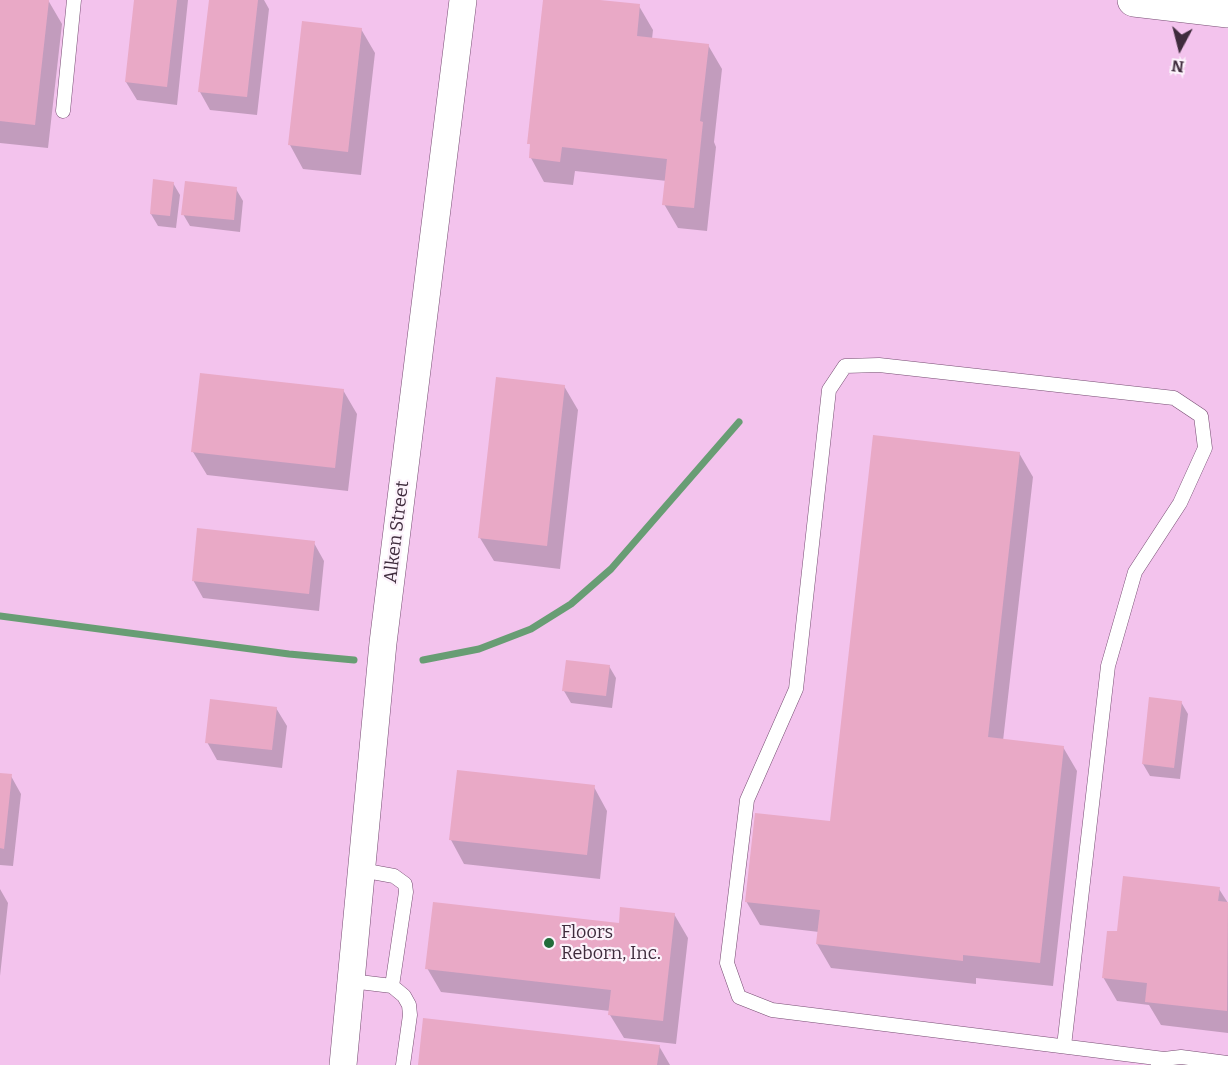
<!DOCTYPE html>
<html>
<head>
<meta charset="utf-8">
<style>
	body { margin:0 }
	#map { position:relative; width:1228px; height:1065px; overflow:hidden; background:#f3c3ed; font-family:Bitter,serif }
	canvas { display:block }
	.north { position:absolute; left:1150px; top:18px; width:60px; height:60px; -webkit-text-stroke:4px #fcf2fb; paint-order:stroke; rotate:187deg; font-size:16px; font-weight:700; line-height:24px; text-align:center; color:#3f2c3d }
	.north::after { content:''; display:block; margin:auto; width:21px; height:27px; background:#3f2c3d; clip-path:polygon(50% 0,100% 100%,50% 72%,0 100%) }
</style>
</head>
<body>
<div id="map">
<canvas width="1228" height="1065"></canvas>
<div class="north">N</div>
</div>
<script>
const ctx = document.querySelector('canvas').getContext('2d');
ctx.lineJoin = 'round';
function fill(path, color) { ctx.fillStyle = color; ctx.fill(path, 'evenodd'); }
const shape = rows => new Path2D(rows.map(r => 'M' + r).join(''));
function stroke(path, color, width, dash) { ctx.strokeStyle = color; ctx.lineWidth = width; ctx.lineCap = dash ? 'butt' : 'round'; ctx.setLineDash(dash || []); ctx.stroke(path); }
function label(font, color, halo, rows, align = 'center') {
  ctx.font = font + ' Bitter,serif'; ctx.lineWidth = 4.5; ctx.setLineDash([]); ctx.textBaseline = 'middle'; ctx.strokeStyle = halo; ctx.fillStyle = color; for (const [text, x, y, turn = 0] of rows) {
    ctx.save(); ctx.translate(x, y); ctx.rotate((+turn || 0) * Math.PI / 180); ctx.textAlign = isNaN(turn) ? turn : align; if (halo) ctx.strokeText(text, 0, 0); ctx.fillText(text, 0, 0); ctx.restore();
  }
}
const shadow = shape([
	[0,0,48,0,62,24,48,148,0,143],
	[135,0,188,0,177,105,137,100,126,82],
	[210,0,264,0,269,9,257,115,210,110,200,92],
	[545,0,586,0,639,6,653,30,652,39,708,45,722,69,714,142,716,147,707,231,678,228,664,204,667,181,575,171,573,185,544,182,531,158,532,148,529,143],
	[361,29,375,53,361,175,303,169,290,145],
	[173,183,180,195,176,228,158,226,151,214],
	[236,189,243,201,240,232,190,226,183,214],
	[564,386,578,410,560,569,494,561,480,538],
	[343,390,357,414,348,491,207,475,193,452],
	[1019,453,1033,477,1003,741,1063,747,1077,771,1053,986,976,978,976,984,831,968,817,944,819,932,760,925,746,901,831,822],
	[314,543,324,561,319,611,203,598,193,580],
	[609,666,616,678,612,708,571,703,564,691],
	[1181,702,1188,714,1180,779,1150,776,1143,764],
	[276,708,287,726,282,768,217,760,207,742],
	[0,775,11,776,21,794,13,866,0,865],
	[594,787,607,811,600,879,464,864,451,840],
	[0,889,8,903,0,976],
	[1219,889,1228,903,1228,1033,1161,1025,1149,1005,1117,1001,1103,977,1118,933],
	[674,914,688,938,676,1044,624,1038,610,1015,610,1011,441,992,427,968,620,924],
	[659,1046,670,1065,419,1065]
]);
const stream = shape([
	[0,616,289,654,354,660],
	[423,660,479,649,531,629,571,604,611,569,739,422]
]);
const building = shape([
	[0,0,49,0,35,125,0,121],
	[134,0,177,0,167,87,125,82],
	[209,0,258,0,247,97,198,92],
	[543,0,600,0,640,4,637,36,709,44,700,121,703,122,694,208,662,205,667,159,562,147,560,162,529,158,530,144,527,144],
	[302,21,362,28,348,152,288,145],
	[153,179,174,182,170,216,150,214],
	[185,181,237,187,234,220,181,215],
	[200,373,344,389,335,468,191,452],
	[496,377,565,385,547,546,478,538],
	[873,435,1020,452,988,737,1064,746,1040,963,963,955,963,961,816,944,820,910,745,902,755,813,830,821],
	[197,528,315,541,309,594,192,581],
	[566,660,610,665,606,696,562,691],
	[1149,697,1182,701,1174,768,1142,764],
	[210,699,277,707,272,750,205,743],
	[457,770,595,785,587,855,449,840],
	[0,773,12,774,4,849,0,848],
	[1123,876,1220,887,1218,901,1228,902,1227,1011,1145,1002,1147,983,1102,978,1107,931,1117,931],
	[433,902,619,923,620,907,675,913,663,1021,608,1015,611,990,425,969],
	[423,1018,660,1045,657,1065,418,1065]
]);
const service = shape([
	[63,111,74,0],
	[361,870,394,876,405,884,406,892,392,986],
	[351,981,392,986,404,996,409,1005,410,1015,403,1065],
	[1064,1046,1108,666,1135,572,1180,503,1205,448,1201,416,1174,398,879,365,845,366,829,390,796,689,747,800,727,963,739,997,772,1010,1164,1059],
	[1158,1064,1164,1059,1181,1057,1228,1063]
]);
const minor = shape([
	[343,1065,383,643,463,0]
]);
const tertiary = shape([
	[1134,0,1228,11]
]);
const markers = [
	[549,943,6,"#226c3a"]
];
const streetNames = [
	["Alken Street",397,532,-83]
];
const poiNames = [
	["Floors",561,933],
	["Reborn, Inc.",561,954]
];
fill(shadow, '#0003');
stroke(stream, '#689d74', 7);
fill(building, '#e9a9c6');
stroke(service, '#764d72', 15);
stroke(minor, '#764d72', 28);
stroke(tertiary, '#764d72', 34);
stroke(service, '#fff', 14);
stroke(minor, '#fff', 27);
stroke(tertiary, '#fff', 33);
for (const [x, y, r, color] of markers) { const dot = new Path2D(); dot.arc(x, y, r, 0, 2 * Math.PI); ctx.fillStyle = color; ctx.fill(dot); stroke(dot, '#fcf2fb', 2); }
label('18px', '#3f2c3d', '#fcf2fb', streetNames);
label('18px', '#3f2c3d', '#fcf2fb', poiNames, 'left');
</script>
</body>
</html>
